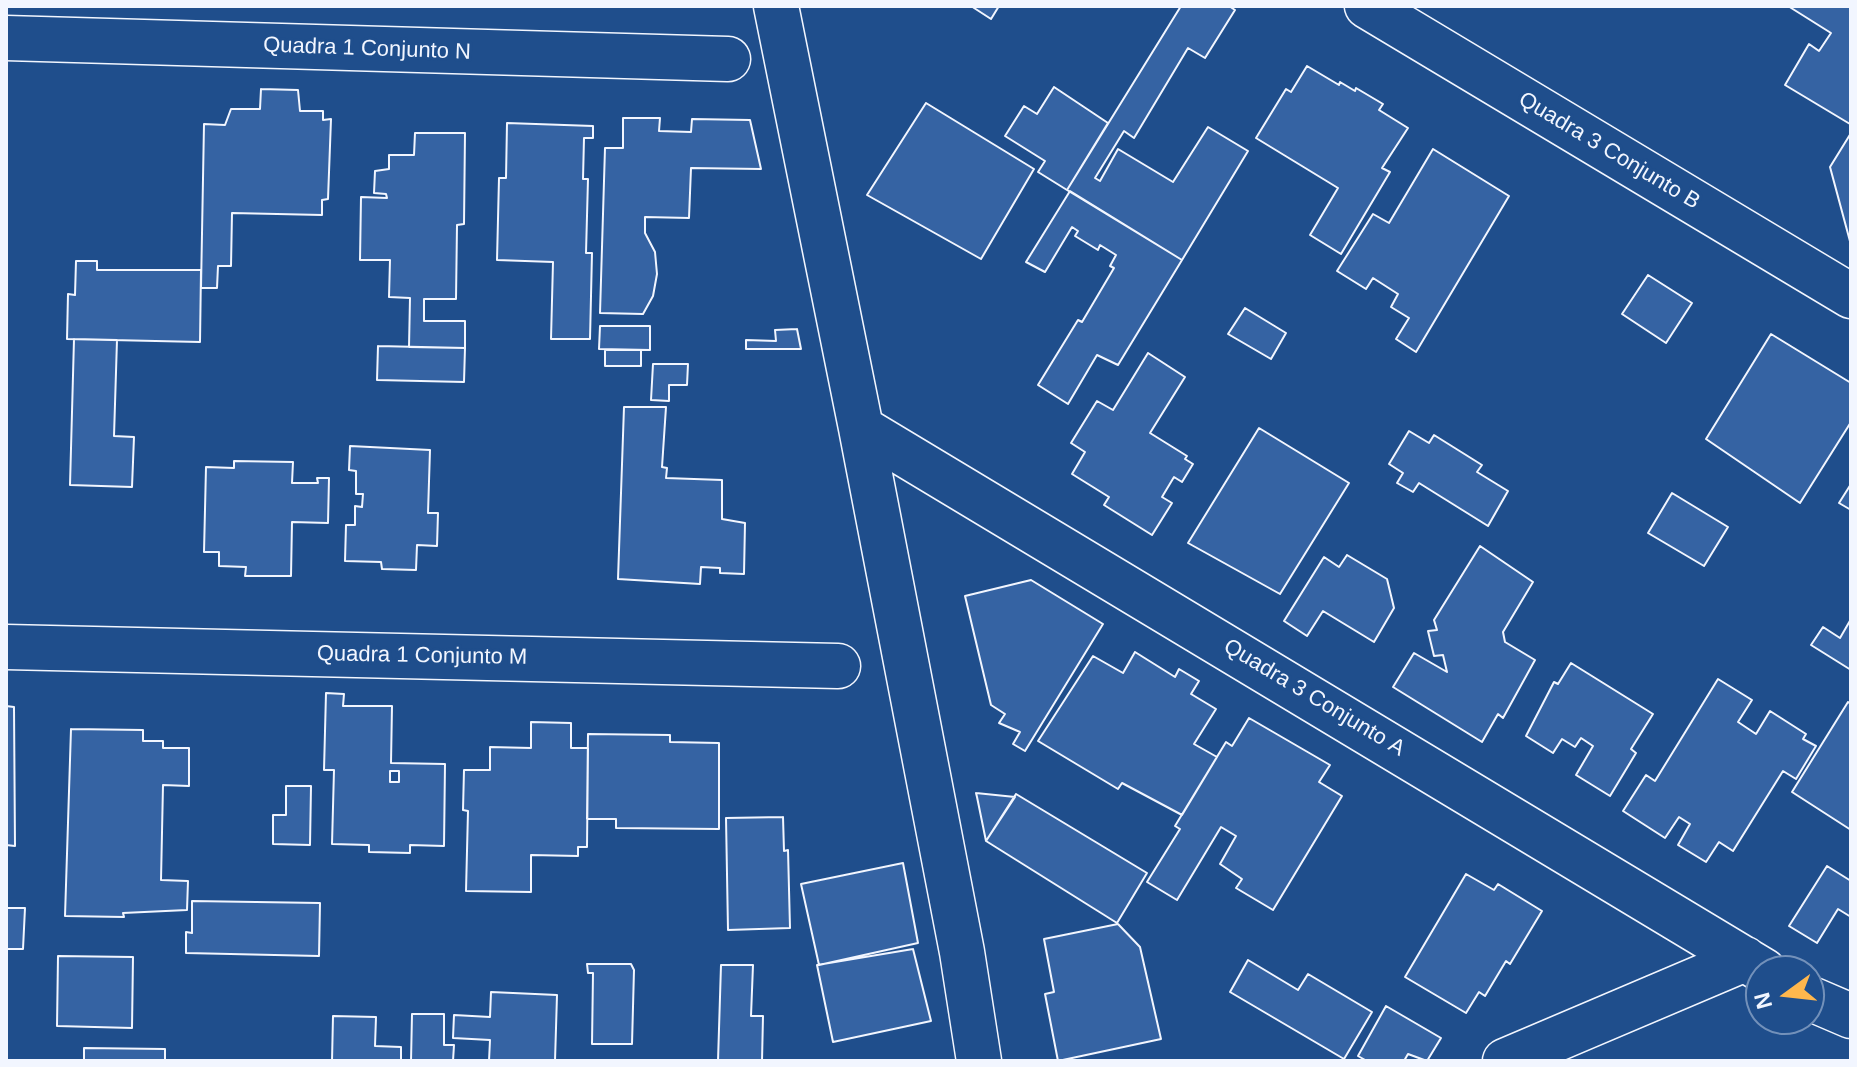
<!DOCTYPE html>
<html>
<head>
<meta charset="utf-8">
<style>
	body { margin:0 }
	#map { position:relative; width:1857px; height:1067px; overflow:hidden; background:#1f4e8c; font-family:Helvetica,sans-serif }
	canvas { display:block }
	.frame { position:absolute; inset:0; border:8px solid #f2f6ff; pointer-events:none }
	.north { position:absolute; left:1745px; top:955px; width:80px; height:80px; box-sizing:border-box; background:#1f4e8c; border:2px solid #7391ba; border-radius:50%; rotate:255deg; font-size:22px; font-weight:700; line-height:32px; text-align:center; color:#f2f6ff }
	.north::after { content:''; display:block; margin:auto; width:28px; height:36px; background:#ffb74d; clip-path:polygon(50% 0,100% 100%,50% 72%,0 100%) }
</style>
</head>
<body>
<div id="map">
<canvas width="1857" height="1067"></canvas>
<div class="frame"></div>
<div class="north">N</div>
</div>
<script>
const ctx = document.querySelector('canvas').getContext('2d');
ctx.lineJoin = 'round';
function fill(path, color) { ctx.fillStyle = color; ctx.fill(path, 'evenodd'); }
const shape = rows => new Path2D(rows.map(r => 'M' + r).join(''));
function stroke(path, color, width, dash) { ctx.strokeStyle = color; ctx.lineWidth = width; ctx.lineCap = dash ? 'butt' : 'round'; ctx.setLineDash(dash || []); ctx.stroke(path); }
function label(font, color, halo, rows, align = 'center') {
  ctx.font = font + ' Helvetica,sans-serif'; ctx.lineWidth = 6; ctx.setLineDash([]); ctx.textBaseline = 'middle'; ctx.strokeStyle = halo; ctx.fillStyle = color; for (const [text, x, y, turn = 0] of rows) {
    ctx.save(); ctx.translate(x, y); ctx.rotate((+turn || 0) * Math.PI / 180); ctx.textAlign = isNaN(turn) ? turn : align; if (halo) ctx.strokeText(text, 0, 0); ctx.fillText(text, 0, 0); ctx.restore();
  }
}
const building = shape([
	[971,6,999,6,991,19,971,6],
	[1181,6,1229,6,1235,10,1205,58,1188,48,1134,138,1124,131,1095,178,1100,181,1118,149,1173,182,1208,127,1248,151,1182,260,1067,190,1181,6],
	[1788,6,1851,6,1850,124,1785,85,1809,44,1819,51,1831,33,1788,6],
	[1307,66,1339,85,1340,82,1355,91,1356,88,1383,104,1379,110,1408,128,1382,168,1390,172,1341,254,1310,235,1338,188,1256,138,1286,89,1291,92,1307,66],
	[1054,87,1108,123,1067,190,1038,172,1045,161,1005,136,1024,106,1037,114,1054,87],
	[261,89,298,90,300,111,323,111,323,120,331,119,328,199,322,200,322,215,232,213,231,266,218,266,217,288,201,288,204,124,225,125,231,109,260,109,261,89],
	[926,103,1034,169,981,259,867,195,926,103],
	[623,118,660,118,659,131,691,132,692,119,750,120,761,169,691,168,689,218,645,217,645,233,655,252,657,274,653,296,643,314,600,313,605,148,623,148,623,118],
	[507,123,593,126,593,138,584,138,583,179,588,179,586,253,592,253,590,339,551,339,553,262,497,260,499,178,506,178,507,123],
	[415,133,465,133,464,224,457,225,456,299,424,299,424,321,465,321,465,348,409,347,410,298,389,297,390,260,360,260,361,197,387,198,386,194,374,193,375,171,389,169,389,155,414,155,415,133],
	[1851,133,1851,245,1830,167,1851,133],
	[1433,149,1509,196,1416,352,1396,339,1409,318,1391,307,1398,294,1373,278,1366,289,1337,271,1373,214,1389,223,1433,149],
	[1070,191,1182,260,1118,365,1097,355,1068,404,1038,385,1078,320,1082,322,1114,268,1110,266,1116,255,1100,245,1098,250,1075,236,1078,231,1072,227,1045,272,1026,262,1070,191],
	[76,261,97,261,97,270,201,270,200,342,67,339,68,294,75,295,76,261],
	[1648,275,1692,303,1666,343,1622,314,1648,275],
	[1245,308,1286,333,1271,359,1228,334,1245,308],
	[600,326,650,326,650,350,599,349,600,326],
	[797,329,801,349,746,349,746,340,776,341,775,330,797,329],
	[1771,334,1851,383,1851,422,1800,503,1706,439,1771,334],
	[74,339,117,340,114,436,134,437,132,487,70,485,74,339],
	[378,346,465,348,464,382,377,380,378,346],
	[605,350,641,350,641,366,605,366,605,350],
	[1148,353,1185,377,1150,433,1187,456,1185,459,1193,464,1182,482,1174,477,1162,497,1172,503,1152,535,1104,505,1109,497,1072,474,1085,452,1071,443,1097,401,1113,410,1148,353],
	[653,364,688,364,687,385,669,385,669,401,651,400,653,364],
	[624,407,666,407,662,467,667,468,666,478,722,480,722,519,745,523,744,574,720,573,720,568,701,567,700,584,618,579,624,407],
	[1259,428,1349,483,1280,594,1188,543,1259,428],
	[1409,431,1429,443,1434,435,1482,465,1477,472,1508,491,1488,526,1419,483,1413,492,1397,483,1403,473,1389,464,1409,431],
	[350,446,430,450,428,513,438,513,437,546,417,545,416,570,382,569,381,562,345,561,346,525,355,525,355,506,362,507,363,494,356,494,356,471,349,470,350,446],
	[234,461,293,462,292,483,318,483,317,478,329,478,328,523,292,522,291,576,245,576,246,567,219,566,219,552,204,552,206,467,234,468,234,461],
	[1851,484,1851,510,1839,503,1851,484],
	[1672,493,1728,527,1704,566,1648,533,1672,493],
	[1480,546,1533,582,1503,632,1505,642,1535,660,1503,718,1498,714,1482,742,1393,687,1414,653,1447,672,1443,655,1434,656,1428,631,1437,630,1434,620,1480,546],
	[1347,555,1387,579,1394,608,1374,642,1323,611,1307,636,1284,621,1324,557,1339,567,1347,555],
	[1031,580,1103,624,1025,751,1013,744,1020,732,999,723,1005,714,991,705,965,596,1031,580],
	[1851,619,1851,670,1811,645,1823,627,1840,638,1851,619],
	[1135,652,1175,677,1179,669,1199,681,1191,694,1216,709,1194,744,1217,757,1182,815,1122,783,1118,789,1038,741,1093,656,1123,673,1135,652],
	[1571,663,1653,714,1631,749,1636,753,1610,796,1576,775,1593,746,1581,738,1575,747,1562,739,1553,753,1526,736,1554,682,1558,684,1571,663],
	[1718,679,1752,700,1738,722,1756,734,1770,711,1806,734,1803,739,1816,746,1796,779,1783,771,1733,851,1719,842,1706,862,1678,845,1690,824,1679,817,1665,838,1623,811,1646,775,1655,781,1718,679],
	[326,693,344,694,343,706,392,706,391,763,445,764,444,846,410,845,410,853,369,852,369,845,332,844,334,770,324,770,326,693],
	[390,771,399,771,399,782,390,782,390,771],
	[1848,702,1851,704,1851,830,1792,792,1848,702],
	[6,706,14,707,15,846,6,845,6,706],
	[1249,718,1330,765,1319,782,1342,796,1273,910,1236,888,1242,879,1220,864,1236,836,1221,827,1177,900,1147,882,1180,829,1175,826,1226,742,1232,746,1249,718],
	[531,722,571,723,571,748,588,748,587,847,578,847,578,856,531,855,531,892,466,891,468,811,463,810,464,770,490,770,490,747,531,748,531,722],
	[71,729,143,730,143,741,163,741,163,748,189,748,189,786,163,785,161,880,188,881,187,910,123,913,124,917,65,916,71,729],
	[588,734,670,735,670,742,719,743,719,829,616,828,616,819,587,819,588,734],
	[286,786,311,786,310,845,273,844,273,815,286,815,286,786],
	[976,793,1015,797,986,841,977,797,976,793],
	[1016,794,1147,873,1117,923,986,841,1016,794],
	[783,817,784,851,788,850,790,928,728,930,726,818,783,817],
	[903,863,918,943,819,965,801,884,903,863],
	[1827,866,1851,881,1851,917,1838,909,1817,943,1789,926,1827,866],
	[1466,874,1494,890,1498,884,1542,911,1510,964,1506,961,1485,996,1479,992,1466,1013,1405,977,1466,874],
	[192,901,320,903,319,956,186,953,186,932,192,933,192,901],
	[6,908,25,908,23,949,6,949,6,908],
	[1118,924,1140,947,1161,1039,1058,1061,1045,994,1054,992,1044,939,1118,924],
	[913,949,931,1021,833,1042,817,965,913,949],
	[58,956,133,957,132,1028,57,1026,58,956],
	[1248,960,1298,990,1308,974,1372,1012,1344,1059,1230,992,1248,960],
	[587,964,631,964,634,970,632,1044,592,1044,593,973,588,973,587,964],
	[721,965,753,965,751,1016,763,1016,762,1061,718,1061,721,965],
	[491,992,557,995,555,1061,489,1061,490,1040,453,1038,454,1015,490,1017,491,992],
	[1386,1006,1441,1038,1427,1061,1408,1054,1404,1061,1367,1061,1358,1056,1386,1006],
	[412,1014,444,1014,444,1045,454,1045,453,1061,411,1061,412,1014],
	[333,1016,376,1017,375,1046,401,1047,401,1061,332,1061,333,1016],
	[84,1048,165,1049,165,1061,84,1061,84,1048]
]);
const minor = shape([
	[776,6,861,428,962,952,979,1061],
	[1367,6,1851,296],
	[6,38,728,59],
	[861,428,1764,971],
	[6,647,838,666],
	[1809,998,1851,1016],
	[1505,1061,1745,959]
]);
const streetNames = [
	["Quadra 1 Conjunto N",367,49,2],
	["Quadra 3 Conjunto B",1609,151,31],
	["Quadra 1 Conjunto M",422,656,1],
	["Quadra 3 Conjunto A",1314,698,31]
];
fill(building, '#3563a3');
stroke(building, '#f2f6ff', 2);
stroke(minor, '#f2f6ff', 47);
stroke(minor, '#1f4e8c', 44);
label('22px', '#f2f6ff', '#1f4e8c', streetNames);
</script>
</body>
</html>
